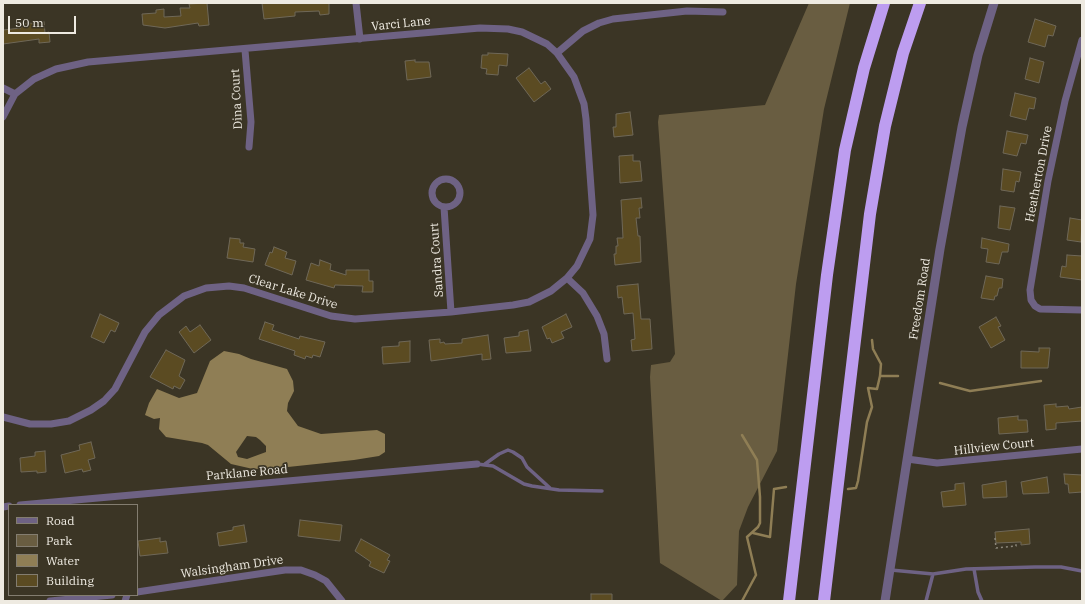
<!DOCTYPE html>
<html>
<head>
<meta charset="utf-8">
<style>
	body { margin:0 }
	#map { position:relative; width:1085px; height:604px; overflow:hidden; background:#3b3525; font-family:"IBM Plex Serif",serif }
	canvas { display:block }
	.frame { position:absolute; inset:0; border:4px solid #eeeae1; pointer-events:none }
	.legend { position:absolute; left:8px; top:504px; width:130px; height:92px; box-sizing:border-box; background:#3b3525; border:1px solid #837d70; margin:0; padding:5px 7px; list-style:none; font-size:12px; color:#eeeae1 }
	.legend li { display:flex; align-items:center; gap:8px; height:20px }
	.legend b { width:20px; border:1px solid #837d70 }
	.scale { position:absolute; left:8px; top:16px; width:68px; height:18px; box-sizing:border-box; border:2px solid #eeeae1; border-top:0; padding-left:5px; font-size:12px; line-height:14px; white-space:nowrap; color:#eeeae1; -webkit-text-stroke:3px #3b3525; paint-order:stroke }
</style>
</head>
<body>
<div id="map">
<canvas width="1085" height="604"></canvas>
<div class="frame"></div>
<ul class="legend">
<li><b style="height:5px;background:#6e6284"></b>Road</li>
<li><b style="height:11px;background:#695d41"></b>Park</li>
<li><b style="height:11px;background:#8f7e55"></b>Water</li>
<li><b style="height:11px;background:#5b4b22"></b>Building</li>
</ul>
<div class="scale">50 m</div>
</div>
<script>
const ctx = document.querySelector('canvas').getContext('2d');
ctx.lineJoin = 'round';
function fill(path, color) { ctx.fillStyle = color; ctx.fill(path, 'evenodd'); }
const shape = rows => new Path2D(rows.map(r => 'M' + r).join(''));
function stroke(path, color, width, dash) { ctx.strokeStyle = color; ctx.lineWidth = width; ctx.lineCap = dash ? 'butt' : 'round'; ctx.setLineDash(dash || []); ctx.stroke(path); }
function label(font, color, halo, rows, align = 'center') {
  ctx.font = font + ' "IBM Plex Serif",serif'; ctx.lineWidth = 3.5; ctx.setLineDash([]); ctx.textBaseline = 'middle'; ctx.strokeStyle = halo; ctx.fillStyle = color; for (const [text, x, y, turn = 0] of rows) {
    ctx.save(); ctx.translate(x, y); ctx.rotate((+turn || 0) * Math.PI / 180); ctx.textAlign = isNaN(turn) ? turn : align; if (halo) ctx.strokeText(text, 0, 0); ctx.fillText(text, 0, 0); ctx.restore();
  }
}
const green = shape([
	[809,3,850,3,824,109,796,284,777,451,748,507,739,531,737,585,722,601,660,563,650,377,651,365,670,362,675,354,658,122,659,115,765,105]
]);
const water = shape([
	[224,351,239,354,251,359,287,369,293,381,294,391,288,403,287,411,298,426,321,434,377,430,385,434,385,452,379,456,354,460,288,467,253,469,231,464,208,445,202,443,166,437,159,429,160,418,154,419,145,415,149,403,157,389,179,398,197,393,210,361],
	[247,436,256,437,260,440,266,446,266,452,247,459,238,457,236,452]
]);
const stream = shape([
	[880,376,898,376],
	[940,383,970,391,1041,381],
	[742,435,757,460,760,497,760,523,758,527,747,537,756,575,742,601],
	[848,489,856,488,858,481,867,422,872,407,868,388,877,389,880,376,881,364,873,349,872,340],
	[753,533,770,537,774,489,786,487]
]);
const building = shape([
	[207,3,209,25,199,26,198,23,165,28,143,25,142,14,156,13,156,10,164,9,164,17,181,16,180,8,190,8,189,4,207,3],
	[262,3,329,3,329,14,320,15,319,11,295,12,295,16,264,19,262,3],
	[1035,19,1056,26,1053,36,1048,35,1045,47,1028,42,1035,19],
	[44,22,45,33,49,32,50,42,39,43,39,39,3,44,3,30,21,28,21,24,44,22],
	[488,53,508,54,507,66,499,65,498,75,486,74,487,69,481,68,482,55,488,55,488,53],
	[1030,58,1044,62,1039,83,1025,79,1030,58],
	[415,60,415,62,429,62,431,77,407,80,405,61,415,60],
	[529,68,541,84,545,81,551,89,534,102,516,78,529,68],
	[1015,93,1036,98,1034,109,1029,108,1026,120,1010,116,1015,93],
	[630,112,633,135,614,137,613,127,616,127,616,114,630,112],
	[1007,131,1028,135,1026,144,1021,143,1017,156,1003,153,1007,131],
	[633,155,633,161,640,161,642,181,620,183,619,156,633,155],
	[1003,169,1021,172,1019,182,1016,181,1014,192,1001,190,1003,169],
	[641,198,642,208,639,208,640,218,636,218,638,236,640,236,641,262,615,265,614,254,616,254,616,246,618,246,617,238,623,238,621,200,641,198],
	[1000,206,1015,208,1010,230,998,228,1000,206],
	[1070,218,1082,220,1081,242,1067,240,1070,218],
	[230,238,240,239,240,243,244,243,243,247,255,249,253,262,227,258,230,238],
	[982,238,1009,244,1008,252,1002,252,999,264,986,262,988,249,981,248,982,238],
	[274,247,287,252,285,258,296,261,292,275,265,265,270,252,272,253,274,247],
	[1067,255,1082,256,1082,280,1060,277,1062,266,1066,267,1067,255],
	[320,260,331,264,330,270,346,275,346,270,369,270,369,281,373,281,373,292,362,292,363,286,335,285,334,288,306,280,311,263,319,266,320,260],
	[986,276,1003,279,1002,288,999,288,997,296,995,296,994,300,981,298,986,276],
	[638,284,641,319,650,319,652,349,632,351,631,340,635,339,633,313,624,314,622,297,618,298,617,286,638,284],
	[100,314,119,323,115,332,111,330,104,343,91,337,100,314],
	[566,314,572,327,561,332,564,338,552,343,550,338,547,339,542,327,566,314],
	[996,317,1001,326,998,327,1005,340,991,348,979,327,996,317],
	[265,322,274,325,272,330,299,339,300,336,325,342,320,357,313,355,312,358,306,356,305,359,294,355,295,351,259,339,265,322],
	[200,325,211,340,194,353,179,332,186,326,190,332,200,325],
	[528,330,531,351,506,353,504,338,519,336,519,332,528,330],
	[488,335,491,359,482,360,482,354,431,361,429,340,440,339,440,343,444,342,445,344,462,343,462,339,488,335],
	[410,341,410,362,383,364,382,347,399,346,399,342,410,341],
	[1039,348,1050,348,1048,368,1021,368,1021,351,1039,352,1039,348],
	[166,350,185,360,179,376,185,380,180,389,174,386,173,389,150,377,166,350],
	[1056,404,1056,407,1068,406,1069,409,1082,407,1082,421,1056,423,1056,429,1046,430,1044,405,1056,404],
	[1018,416,1018,420,1027,420,1028,432,999,434,998,418,1018,416],
	[91,442,95,458,88,460,91,470,83,472,82,469,65,473,61,455,80,450,79,445,91,442],
	[45,451,46,472,37,473,37,471,21,472,20,458,35,456,35,452,45,451],
	[1064,474,1082,475,1082,492,1069,493,1068,484,1065,484,1064,474],
	[1047,477,1049,493,1023,494,1021,482,1047,477],
	[1006,481,1007,497,983,498,982,485,1006,481],
	[964,483,966,505,943,507,941,492,955,490,955,484,964,483],
	[300,520,342,525,340,541,298,536,300,520],
	[244,525,247,542,219,546,217,533,233,530,233,527,244,525],
	[1029,529,1030,544,1021,545,1021,542,996,543,995,532,1029,529],
	[160,538,160,542,166,541,168,553,140,556,138,541,160,538],
	[361,539,390,555,387,560,390,561,384,573,369,566,371,562,355,551,361,539],
	[591,594,612,594,612,601,591,601,591,594]
]);
const path = shape([
	[995,538,996,548,1016,546,1016,542]
]);
const service = shape([
	[477,464,493,466,524,484,532,486,559,490,602,491],
	[485,464,499,454,508,450,513,452,522,458,527,467,550,488],
	[974,569,978,592,982,601],
	[891,570,933,574,966,569,1035,567,1061,567,1082,571],
	[926,601,933,574]
]);
const minor = shape([
	[356,3,360,39],
	[1082,40,1065,101,1048,181,1030,290,1031,300,1035,306,1040,309,1082,310],
	[245,50,251,122,249,147],
	[557,53,583,31,599,23,613,19,687,11,723,12],
	[3,88,15,94],
	[3,117,15,94,34,79,56,69,88,62,480,28,508,29,522,32,547,44,557,53,574,77,584,104,586,119,593,215,590,239,577,266,567,278,551,291,529,302,513,305,451,312,355,319,331,316,244,288,229,286,206,288,184,296,159,315,145,332,115,389,104,401,91,410,69,421,51,424,30,424,3,417],
	'432 193a14 14 0 1 1 28 0a14 14 0 1 1-28 0Z',
	[444,207,451,312],
	[567,278,583,293,597,316,604,334,607,359],
	[907,459,937,463,1082,449],
	[20,505,477,464],
	[3,507,9,506],
	[137,592,285,570,301,570,315,575,326,581,342,601],
	[50,601,112,595],
	[125,601,127,595]
]);
const tertiary = shape([
	[885,601,940,249,962,127,978,55,994,3]
]);
const motorway = shape([
	[789,601,827,275,845,150,864,68,884,3],
	[824,601,870,214,885,126,903,53,920,3]
]);
const streetNames = [
	["Varci Lane",401,24,-6],
	["Dina Court",237,99,-93],
	["Heatherton Drive",1039,174,-79],
	["Sandra Court",437,260,-94],
	["Clear Lake Drive",293,292,17],
	["Freedom Road",920,299,-81],
	["Hillview Court",994,447,-6],
	["Parklane Road",247,473,-5],
	["Walsingham Drive",232,567,-8]
];
fill(green, '#695d41');
fill(water, '#8f7e55');
stroke(stream, '#8f7e55', 2.5);
fill(building, '#5b4b22');
stroke(building, '#6f6858', 1);
stroke(path, '#8c877a', 1.5, [2, 3]);
stroke(service, '#6e6284', 3.5);
stroke(minor, '#6e6284', 7);
stroke(tertiary, '#6e6284', 9);
stroke(motorway, '#bd9df0', 12);
label('12px', '#eeeae1', '#3b3525', streetNames);
</script>
</body>
</html>
